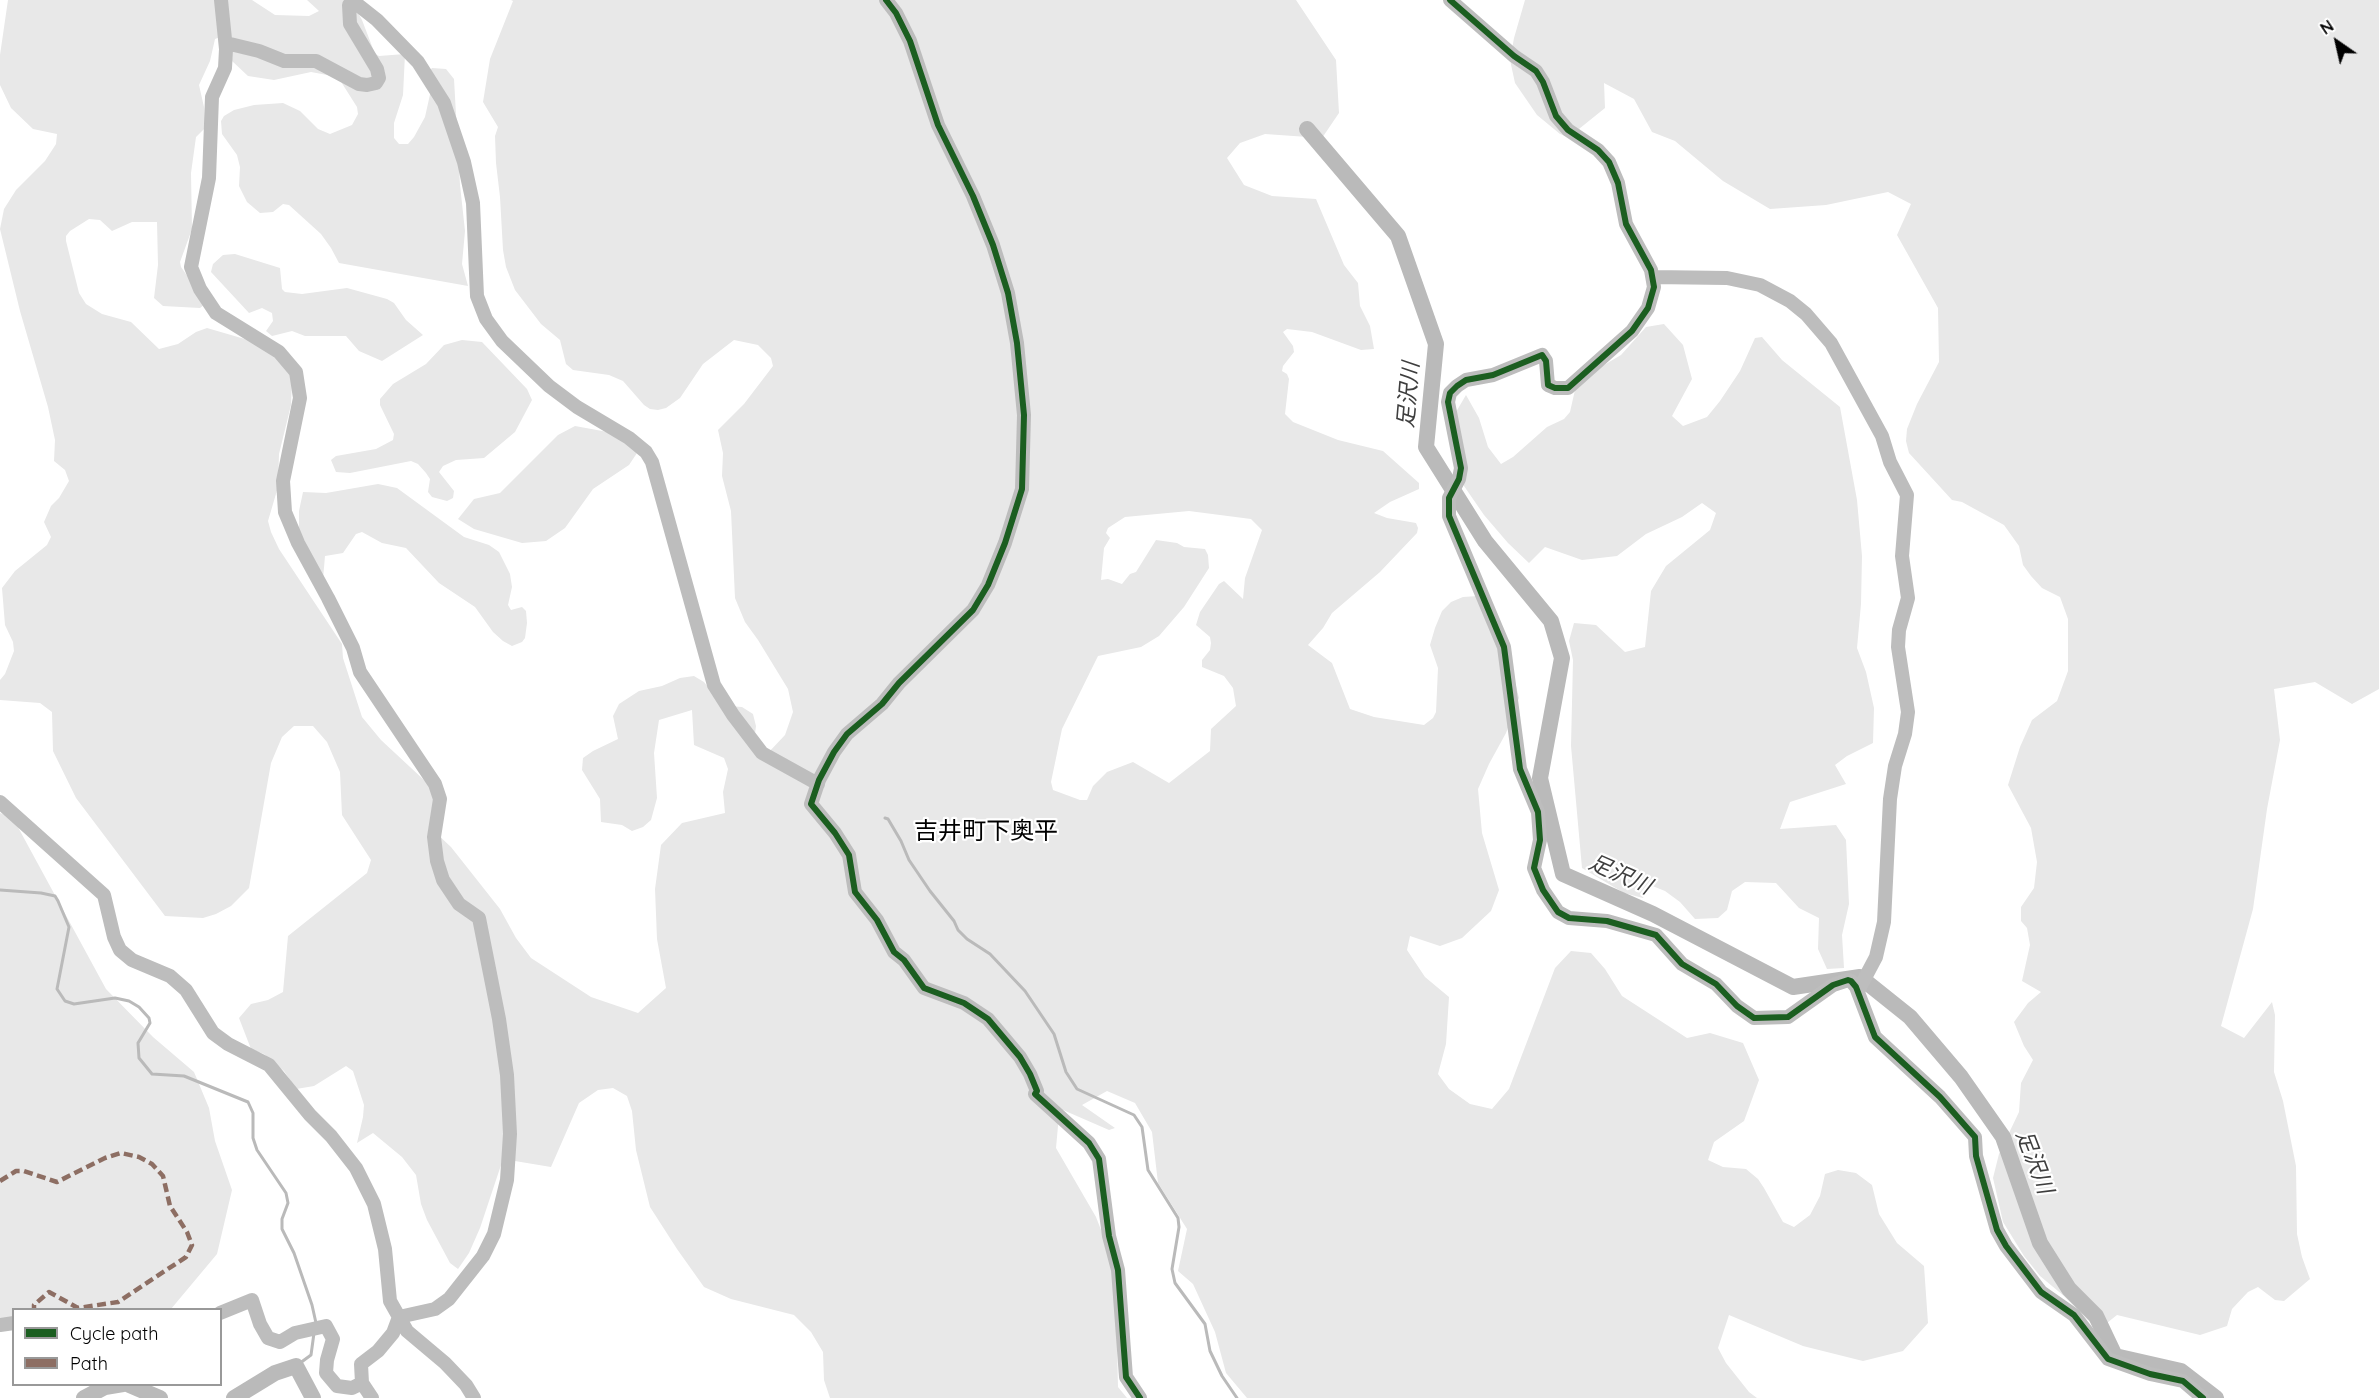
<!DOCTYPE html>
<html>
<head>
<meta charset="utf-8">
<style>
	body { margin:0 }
	#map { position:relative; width:2379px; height:1398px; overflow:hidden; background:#fff; font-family:Quicksand,sans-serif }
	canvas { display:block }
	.legend { position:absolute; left:12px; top:1308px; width:210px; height:78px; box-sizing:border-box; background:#fff; border:2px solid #999; margin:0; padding:8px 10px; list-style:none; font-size:18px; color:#000 }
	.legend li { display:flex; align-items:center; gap:12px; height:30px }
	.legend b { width:30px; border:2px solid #999 }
	.north { position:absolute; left:2307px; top:12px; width:60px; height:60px; -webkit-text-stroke:4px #fff; paint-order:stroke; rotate:326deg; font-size:16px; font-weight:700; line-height:24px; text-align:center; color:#000 }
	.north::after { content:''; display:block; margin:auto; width:21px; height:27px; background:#000; clip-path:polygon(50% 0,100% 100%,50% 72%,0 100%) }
</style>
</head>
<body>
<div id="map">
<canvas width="2379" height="1398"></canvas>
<ul class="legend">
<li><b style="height:8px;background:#1b5e20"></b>Cycle path</li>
<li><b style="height:8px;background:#8d6e63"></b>Path</li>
</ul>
<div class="north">N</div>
</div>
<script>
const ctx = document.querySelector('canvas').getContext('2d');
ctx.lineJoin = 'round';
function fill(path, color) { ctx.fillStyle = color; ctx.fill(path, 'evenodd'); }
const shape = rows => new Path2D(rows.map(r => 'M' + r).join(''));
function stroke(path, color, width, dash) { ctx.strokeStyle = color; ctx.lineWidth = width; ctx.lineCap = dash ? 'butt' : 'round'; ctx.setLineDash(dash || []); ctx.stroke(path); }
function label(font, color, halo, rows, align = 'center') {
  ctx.font = font + ' Quicksand,"Noto Sans JP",sans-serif'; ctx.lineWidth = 4.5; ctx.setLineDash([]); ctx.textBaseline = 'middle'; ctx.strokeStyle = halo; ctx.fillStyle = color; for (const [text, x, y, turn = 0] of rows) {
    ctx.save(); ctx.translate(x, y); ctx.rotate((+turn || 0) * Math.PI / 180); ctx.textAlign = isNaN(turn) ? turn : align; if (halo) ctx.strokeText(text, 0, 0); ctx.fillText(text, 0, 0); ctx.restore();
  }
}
const green = shape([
	[8,0,252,0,275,15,309,16,319,11,307,0,351,0,362,20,375,54,379,56,405,54,403,95,394,123,394,138,399,144,408,144,414,137,425,117,431,90,429,72,432,68,446,69,454,79,460,185,465,231,462,264,468,286,339,263,331,248,321,234,289,205,283,204,273,212,260,213,247,202,239,186,240,167,237,155,222,134,221,121,224,116,234,110,254,105,283,103,300,111,318,129,330,134,352,125,358,114,357,107,338,77,311,72,274,80,248,76,232,61,223,36,215,39,210,61,199,85,204,107,205,128,196,137,191,173,192,229,180,262,181,267,203,298,204,305,200,308,163,306,154,298,158,265,157,222,132,222,112,231,100,220,89,219,70,231,66,236,66,241,79,293,86,304,102,314,131,322,159,349,178,344,196,332,207,328,255,342,285,363,292,380,291,405,279,454,278,487,268,521,271,532,279,549,342,644,343,658,362,717,381,740,438,793,435,832,451,847,500,909,516,938,531,958,591,997,638,1013,666,988,657,939,655,889,661,845,682,823,725,813,723,792,728,769,724,758,694,745,692,710,659,720,654,753,657,798,651,820,643,827,632,831,622,825,601,822,600,799,582,770,583,758,593,751,618,739,613,716,619,704,639,691,662,686,680,678,694,676,704,682,719,701,729,706,742,707,753,714,756,726,753,749,758,759,768,753,785,735,793,712,788,689,758,640,745,622,735,598,731,511,722,476,723,453,718,430,744,404,773,366,771,358,758,345,734,340,703,364,680,398,666,408,658,410,650,409,644,405,623,381,609,375,573,370,566,364,560,340,541,324,515,290,506,267,503,250,500,197,496,163,495,136,498,127,483,102,490,59,513,1,511,0,1296,0,1336,60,1339,113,1322,138,1265,134,1240,143,1227,158,1244,185,1272,196,1316,199,1344,265,1358,283,1360,306,1370,326,1374,349,1361,350,1312,332,1287,329,1283,332,1293,346,1294,352,1283,366,1282,371,1287,374,1289,379,1285,414,1293,422,1338,440,1383,451,1419,483,1419,489,1390,502,1374,513,1387,518,1416,523,1418,528,1417,533,1380,572,1332,613,1323,628,1308,645,1332,663,1350,709,1374,717,1424,725,1433,718,1436,712,1438,668,1430,645,1435,628,1442,611,1451,602,1463,597,1478,596,1507,649,1519,698,1506,733,1489,764,1478,789,1482,833,1499,890,1491,911,1462,938,1440,946,1410,936,1407,950,1425,977,1449,997,1446,1044,1438,1074,1449,1089,1470,1104,1492,1109,1509,1089,1555,968,1571,951,1591,953,1605,969,1622,996,1687,1038,1710,1033,1743,1043,1759,1080,1744,1121,1714,1142,1708,1160,1723,1167,1746,1169,1758,1179,1764,1188,1783,1222,1794,1227,1810,1215,1820,1196,1825,1174,1838,1170,1856,1173,1872,1185,1879,1214,1897,1243,1924,1266,1928,1323,1903,1351,1863,1361,1803,1346,1729,1315,1718,1348,1726,1363,1749,1392,1757,1398,1247,1398,1226,1373,1215,1332,1193,1284,1178,1271,1187,1229,1158,1183,1152,1132,1135,1103,1107,1091,1082,1105,1115,1128,1109,1130,1063,1110,1059,1115,1056,1148,1096,1217,1115,1266,1118,1387,1127,1398,830,1398,824,1380,823,1352,811,1332,794,1315,731,1299,704,1287,677,1249,650,1207,636,1150,632,1111,627,1096,613,1088,598,1090,579,1103,551,1167,503,1159,480,1228,469,1253,458,1269,450,1263,427,1220,421,1204,416,1175,402,1157,373,1133,357,1143,363,1117,364,1105,353,1071,346,1066,314,1086,296,1089,284,1071,264,1054,251,1049,239,1018,251,1004,268,1000,283,992,288,936,367,873,371,860,342,815,340,772,327,742,313,726,294,726,282,737,271,763,249,888,231,906,216,914,203,918,165,916,76,798,53,751,52,712,40,703,0,700,0,680,5,674,14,651,13,642,5,625,2,588,15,571,47,545,51,537,44,522,51,506,59,498,69,481,65,470,54,461,55,440,48,407,20,311,0,229,4,209,16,190,45,161,56,144,57,134,33,129,11,108,0,85,0,55],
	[1189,511,1251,519,1262,530,1245,578,1243,599,1224,581,1219,584,1200,612,1196,625,1210,637,1211,643,1210,650,1202,660,1202,667,1224,676,1233,688,1236,706,1211,729,1210,751,1169,783,1133,762,1107,772,1093,786,1087,800,1080,800,1053,790,1051,782,1062,729,1098,656,1141,647,1159,636,1184,607,1209,568,1208,555,1205,549,1184,547,1177,543,1156,540,1136,572,1130,574,1122,584,1108,579,1101,580,1104,548,1110,538,1106,533,1108,528,1125,517],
	[1525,0,2379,0,2379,689,2352,704,2315,682,2274,689,2280,740,2267,809,2253,909,2221,1026,2244,1038,2272,1002,2275,1015,2274,1072,2283,1101,2296,1166,2297,1234,2302,1257,2310,1279,2284,1301,2275,1300,2258,1287,2248,1292,2232,1309,2227,1326,2200,1335,2117,1315,2098,1330,2064,1296,2040,1276,2024,1256,2003,1222,1993,1178,1999,1154,2019,1112,2021,1083,2033,1060,2024,1046,2014,1022,2028,1003,2041,992,2022,981,2030,945,2027,928,2021,921,2021,907,2034,888,2037,862,2031,828,2008,785,2020,747,2032,720,2057,701,2068,671,2068,619,2060,597,2042,588,2031,576,2023,565,2019,546,2004,525,1962,502,1952,500,1909,453,1906,441,1907,429,1917,404,1939,362,1938,308,1897,235,1911,204,1888,192,1826,205,1770,209,1723,181,1675,141,1652,132,1634,99,1604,83,1605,108,1569,137,1560,134,1537,115,1515,83,1510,60,1514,38],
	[235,254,280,268,282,289,285,292,302,294,347,288,387,299,394,303,406,320,423,335,382,361,359,351,346,336,305,336,292,331,272,336,266,331,273,321,272,313,262,308,249,313,211,272,213,264,223,255],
	[1664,324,1683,345,1692,379,1672,416,1683,426,1707,417,1720,401,1740,371,1755,338,1762,337,1782,360,1840,407,1857,500,1862,556,1861,604,1857,648,1866,672,1874,708,1873,743,1847,756,1835,765,1846,784,1790,802,1780,829,1836,825,1846,840,1849,904,1842,935,1844,968,1827,969,1818,949,1819,918,1799,908,1776,883,1745,882,1732,891,1727,910,1718,918,1695,919,1680,902,1665,891,1650,885,1643,898,1624,893,1582,868,1571,746,1573,660,1569,641,1574,623,1596,625,1625,652,1645,647,1651,591,1666,566,1710,530,1716,513,1702,503,1682,517,1646,534,1617,556,1582,560,1545,547,1529,563,1508,543,1484,515,1464,486,1456,460,1456,412,1466,395,1479,418,1488,447,1501,464,1513,457,1547,427,1564,419,1570,412,1577,381,1621,355,1646,327],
	[462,340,482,342,527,389,532,400,515,432,484,458,456,460,443,466,439,472,454,491,453,498,447,501,432,497,428,492,430,479,426,473,418,464,411,461,350,473,336,472,331,460,336,456,376,449,393,440,394,434,380,405,380,399,393,384,426,364,444,345],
	[575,426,635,437,641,447,629,465,593,489,565,528,546,541,522,543,474,529,458,519,474,499,500,493,558,435],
	[378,484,397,488,464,537,489,545,499,552,510,574,512,587,508,605,511,610,522,607,526,611,527,623,525,638,522,642,512,646,503,641,493,632,475,607,439,583,406,548,382,543,362,532,356,534,343,553,325,556,323,579,299,544,299,511,303,492,326,493],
	[0,813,13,818,106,989,153,1037,194,1072,209,1108,215,1141,232,1190,217,1254,171,1309,14,1310,13,1323,0,1325]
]);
const stream = shape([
	[885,818,888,819,901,841,909,860,930,891,954,921,958,930,967,939,990,954,1025,991,1054,1034,1066,1072,1077,1089,1134,1115,1142,1127,1148,1170,1178,1218,1179,1227,1172,1269,1175,1283,1205,1324,1210,1351,1222,1376,1237,1398],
	[0,890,41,893,55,896,58,901,69,927,57,989,65,1001,74,1004,115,998,129,1001,139,1007,149,1018,150,1023,138,1043,139,1058,152,1074,184,1076,248,1102,253,1113,253,1138,257,1150,286,1193,288,1203,282,1219,282,1229,294,1253,312,1305,316,1323],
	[296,1366,311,1355,314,1333]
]);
const river = shape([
	[1307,129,1398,236,1436,344,1426,447,1485,541,1551,621,1562,658,1540,778,1563,874,1653,914,1793,987,1860,977,1910,1017,1961,1077,2003,1137,2040,1243,2069,1289,2096,1316,2115,1356,2181,1371,2216,1398],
	[127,1384,160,1398],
	[84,1398,105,1387,123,1384],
	[234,1398,275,1373,296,1366,313,1398]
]);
const minor = shape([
	[221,0,226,49,225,68,212,97,209,178,191,267,200,289,216,313,279,352,296,372,300,398,283,481,285,512,298,543,328,598,353,648,360,672,435,784,440,799,434,837,437,861,443,880,459,904,479,918,499,1019,507,1075,510,1134,507,1180,494,1234,483,1256,449,1299,435,1309,399,1317,393,1333,378,1351,361,1364,362,1383,372,1398],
	[886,0,896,13,910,41,938,125,973,196,993,245,1008,293,1017,343,1024,415,1022,489,1005,543,988,585,973,610,899,683,882,704,847,734,834,752,819,780,811,804,835,833,849,855,855,892,877,920,894,952,904,960,924,988,964,1003,988,1019,1020,1057,1030,1074,1037,1091,1035,1094,1089,1143,1099,1159,1109,1236,1118,1270,1126,1377,1140,1398],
	[1450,0,1514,56,1536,71,1543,82,1556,116,1568,130,1598,150,1609,162,1618,183,1626,224,1651,270,1654,287,1648,308,1632,331,1568,388,1555,388,1548,385,1546,361,1542,355,1493,375,1466,380,1457,386,1450,393,1448,402,1461,468,1459,479,1449,498,1449,516,1504,647,1520,769,1538,812,1540,840,1534,868,1543,890,1558,912,1569,918,1607,921,1656,935,1682,964,1716,984,1737,1006,1754,1018,1788,1017,1833,985,1848,980,1851,981,1856,987,1875,1037,1940,1097,1975,1137,1976,1156,1997,1230,2006,1246,2041,1292,2074,1315,2108,1359,2150,1374,2183,1381,2203,1398],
	[226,43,259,51,284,61,316,61,359,84,367,85,376,83,379,78,377,69,350,24,349,5,353,1,377,20,418,62,444,103,464,162,473,203,477,296,486,319,502,341,549,386,577,407,629,438,646,452,652,462,714,685,733,715,762,753,818,784],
	[1653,277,1727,278,1760,285,1790,301,1806,314,1831,343,1882,436,1890,462,1907,495,1902,556,1908,598,1899,630,1898,647,1908,712,1905,734,1895,766,1890,799,1884,922,1876,957,1858,991],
	[0,802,104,895,114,937,120,950,132,960,170,976,186,990,213,1033,228,1044,269,1065,310,1115,331,1136,356,1168,374,1204,385,1249,390,1301,399,1317,407,1331,445,1363,466,1385,474,1398],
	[220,1313,252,1300,260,1324,268,1338,280,1342,295,1333,326,1326,333,1339,327,1360,326,1373,337,1386,352,1388,362,1383],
	[0,1325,14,1323]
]);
const quiet = shape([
	[0,1181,16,1171,24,1171,57,1182,105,1158,121,1153,139,1157,152,1164,163,1176,170,1206,187,1232,192,1245,186,1257,118,1302,78,1308,49,1292,34,1305,34,1310]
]);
const cycleway = shape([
	[886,0,896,13,910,41,938,125,973,196,993,245,1008,293,1017,343,1024,415,1022,489,1005,543,988,585,973,610,899,683,882,704,847,734,834,752,819,780,811,804,835,833,849,855,855,892,877,920,894,952,904,960,924,988,964,1003,988,1019,1020,1057,1030,1074,1037,1091,1035,1094,1089,1143,1099,1159,1109,1236,1118,1270,1126,1377,1140,1398],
	[1450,0,1514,56,1536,71,1543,82,1556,116,1568,130,1598,150,1609,162,1618,183,1626,224,1651,270,1654,287,1648,308,1632,331,1568,388,1555,388,1548,385,1546,361,1542,355,1493,375,1466,380,1457,386,1450,393,1448,402,1461,468,1459,479,1449,498,1449,516,1504,647,1520,769,1538,812,1540,840,1534,868,1543,890,1558,912,1569,918,1607,921,1656,935,1682,964,1716,984,1737,1006,1754,1018,1788,1017,1833,985,1848,980,1851,981,1856,987,1875,1037,1940,1097,1975,1137,1976,1156,1997,1230,2006,1246,2041,1292,2074,1315,2108,1359,2150,1374,2183,1381,2203,1398]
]);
const waterNames = [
	["足沢川",1409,395,-85],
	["足沢川",1620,875,24],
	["足沢川",2034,1162,69]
];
const quarterNames = [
	["吉井町下奥平",986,832]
];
fill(green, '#e8e8e8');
stroke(stream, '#bababa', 3);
stroke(river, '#bababa', 16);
stroke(minor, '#bdbdbd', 14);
stroke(quiet, '#8d6e63', 4.5, [9, 4.5]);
stroke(cycleway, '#1b5e20', 6);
label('italic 22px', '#3e3e3e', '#fff', waterNames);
label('24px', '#000', '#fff', quarterNames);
</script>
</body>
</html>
